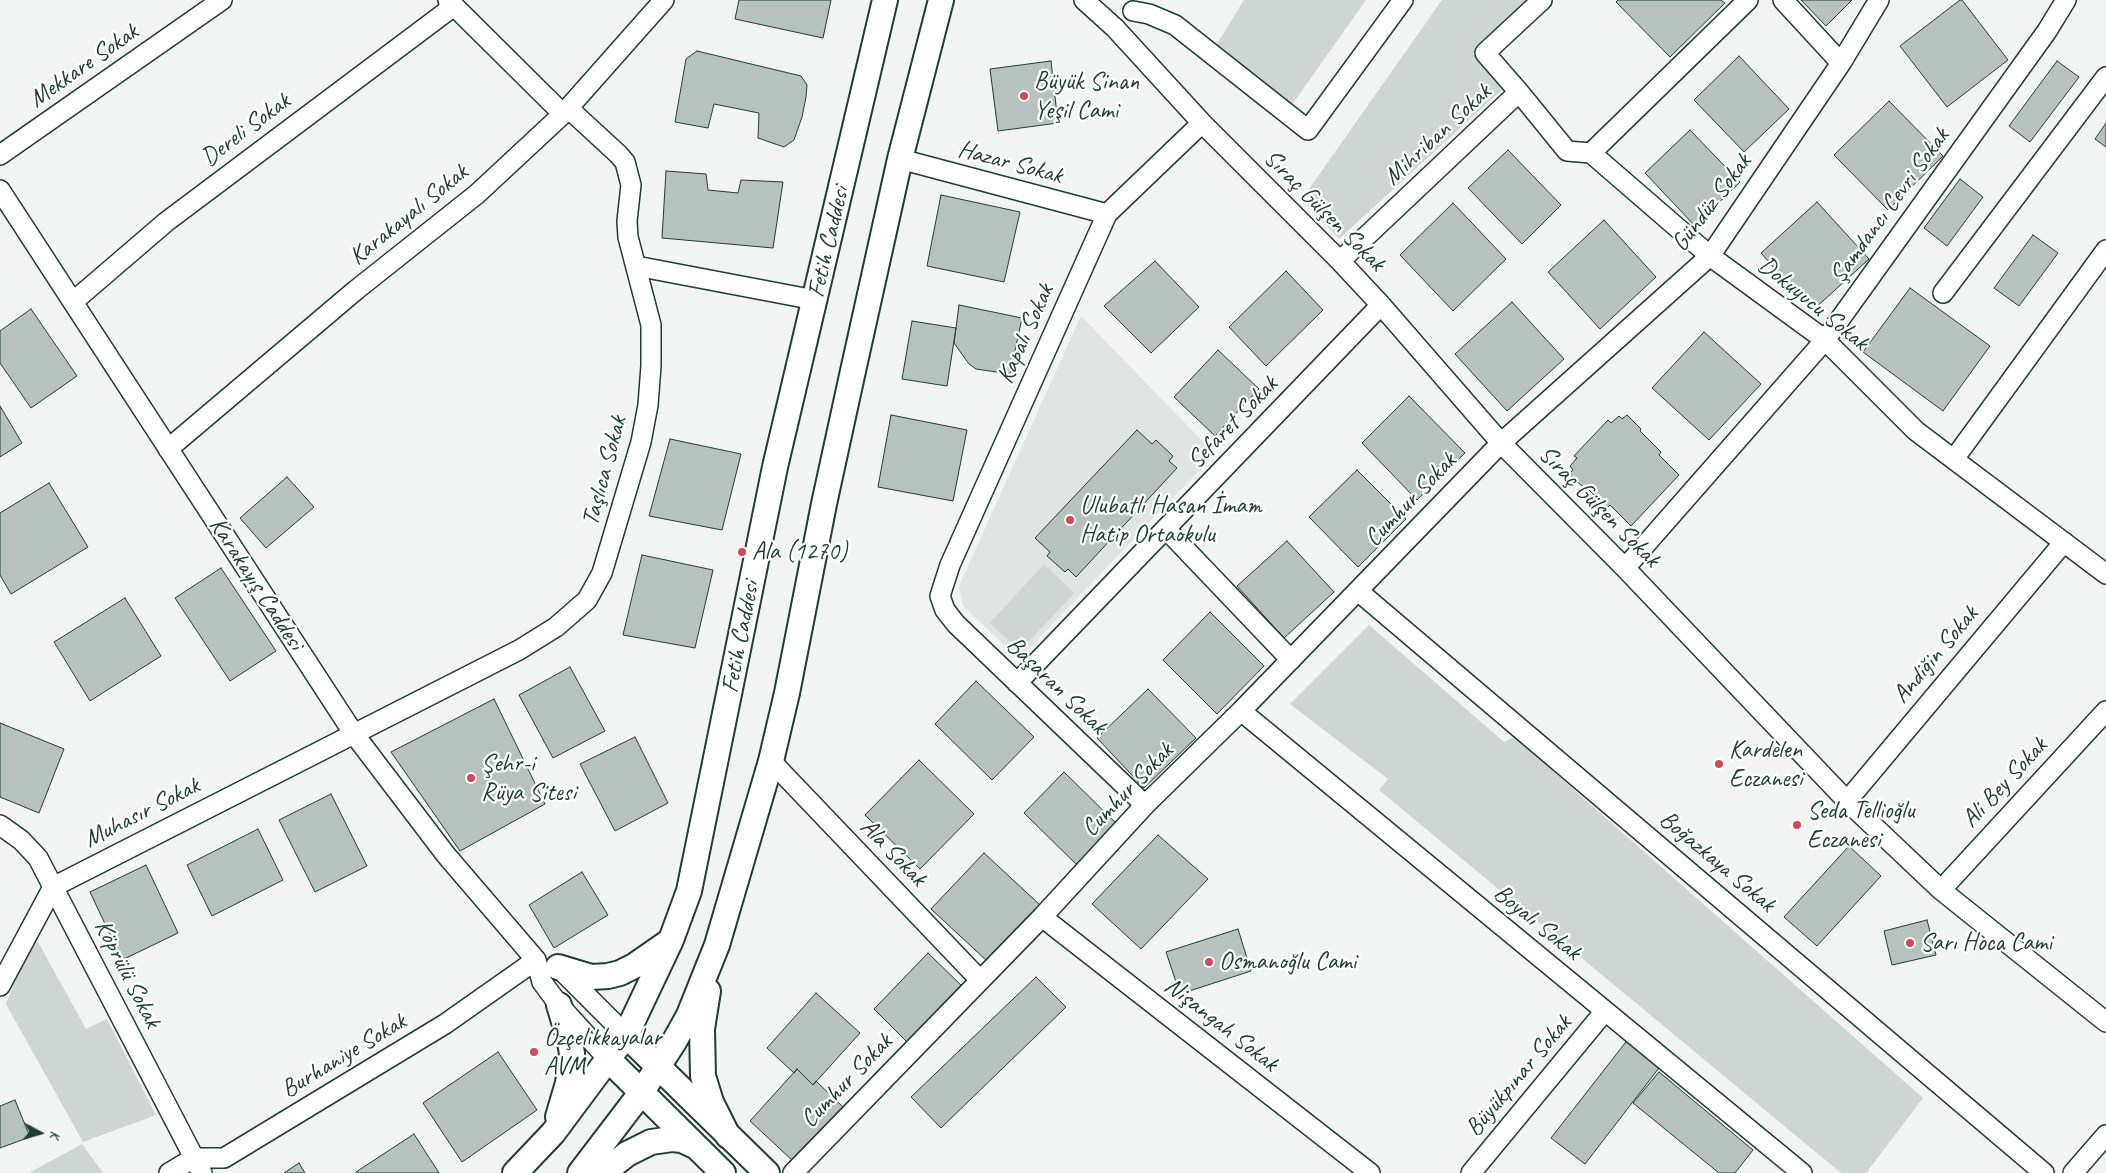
<!DOCTYPE html>
<html>
<head>
<meta charset="utf-8">
<style>
	body { margin:0 }
	#map { position:relative; width:2106px; height:1173px; overflow:hidden; background:#f2f3f3; font-family:Caveat,sans-serif }
	canvas { display:block }
	.north { position:absolute; left:15px; top:1108px; width:50px; height:50px; -webkit-text-stroke:4px #fff; paint-order:stroke; rotate:96deg; font-size:14px; font-weight:700; line-height:20px; text-align:center; color:#1f3d34 }
	.north::after { content:''; display:block; margin:auto; width:18px; height:22px; background:#1f3d34; clip-path:polygon(50% 0,100% 100%,50% 72%,0 100%) }
</style>
</head>
<body>
<div id="map">
<canvas width="2106" height="1173"></canvas>
<div class="north">K</div>
</div>
<script>
const ctx = document.querySelector('canvas').getContext('2d');
ctx.lineJoin = 'round';
function fill(path, color) { ctx.fillStyle = color; ctx.fill(path, 'evenodd'); }
const shape = rows => new Path2D(rows.map(r => 'M' + r).join(''));
function stroke(path, color, width, dash) { ctx.strokeStyle = color; ctx.lineWidth = width; ctx.lineCap = dash ? 'butt' : 'round'; ctx.setLineDash(dash || []); ctx.stroke(path); }
function label(font, color, halo, rows, align = 'center') {
  ctx.font = font + ' Caveat,sans-serif'; ctx.lineWidth = 4.5; ctx.setLineDash([]); ctx.textBaseline = 'middle'; ctx.strokeStyle = halo; ctx.fillStyle = color; for (const [text, x, y, turn = 0] of rows) {
    ctx.save(); ctx.translate(x, y); ctx.rotate((+turn || 0) * Math.PI / 180); ctx.textAlign = isNaN(turn) ? turn : align; if (halo) ctx.strokeText(text, 0, 0); ctx.fillText(text, 0, 0); ctx.restore();
  }
}
const built = shape([
	[1081,316,1215,454,1019,659,963,606,959,586]
]);
const green = shape([
	[1244,0,1366,0,1289,109,1212,52],
	[1442,0,1525,0,1473,54,1506,86,1339,239,1302,199],
	[1044,564,1074,593,1020,651,990,623],
	[1369,625,1504,742,1514,737,1923,1098,1866,1173,1841,1173,1379,790,1388,779,1290,704],
	[38,942,86,1029,107,1019,156,1115,83,1142,6,1004,29,943],
	[82,1144,103,1173,29,1173]
]);
const building = shape([
	[739,0,831,0,823,38,735,19,739,0],
	[1618,0,1721,0,1725,3,1670,57,1616,2,1618,0],
	[1801,0,1852,0,1826,26,1801,0],
	[1960,0,1962,0,2008,60,1947,107,1900,46,1960,0],
	[697,51,801,76,807,85,806,97,802,117,794,140,784,147,758,138,759,113,714,104,708,128,675,122,686,59,697,51],
	[1739,56,1789,109,1744,152,1694,100,1739,56],
	[1051,61,1058,123,998,131,990,69,1051,61],
	[2057,61,2079,77,2030,142,2009,126,2057,61],
	[1889,101,1943,156,1888,210,1834,155,1889,101],
	[2106,123,2106,147,2095,139,2106,123],
	[1690,130,1740,182,1695,226,1645,173,1690,130],
	[1508,150,1561,205,1522,244,1468,188,1508,150],
	[666,171,706,174,708,190,738,193,741,180,783,182,773,248,662,238,666,171],
	[1960,179,1983,197,1947,246,1924,228,1960,179],
	[941,195,1020,212,1004,282,927,266,941,195],
	[1817,202,1869,259,1812,311,1761,253,1817,202],
	[1453,203,1506,259,1453,311,1400,255,1453,203],
	[1604,220,1656,277,1600,329,1548,272,1604,220],
	[2033,235,2058,253,2019,306,1994,288,2033,235],
	[1155,261,1199,307,1151,353,1104,306,1155,261],
	[1286,271,1323,310,1266,366,1229,327,1286,271],
	[1910,288,1990,346,1943,411,1863,352,1910,288],
	[1512,302,1564,359,1507,411,1455,354,1512,302],
	[959,305,1022,318,1010,374,976,369,969,364,954,343,959,305],
	[31,309,77,376,31,408,0,363,0,331,31,309],
	[912,321,956,328,947,386,902,379,912,321],
	[1704,332,1761,384,1709,440,1652,388,1704,332],
	[1218,350,1259,389,1215,436,1174,397,1218,350],
	[1409,396,1465,453,1417,500,1362,443,1409,396],
	[0,406,22,443,0,457,0,406],
	[891,415,967,430,953,501,878,487,891,415],
	[1627,415,1641,429,1640,431,1661,452,1659,455,1679,475,1631,526,1610,505,1607,508,1586,487,1584,488,1569,474,1573,470,1570,466,1577,458,1574,456,1608,420,1611,423,1619,416,1622,419,1627,415],
	[1137,430,1152,444,1156,440,1173,456,1169,461,1177,468,1076,577,1068,569,1065,572,1047,556,1050,552,1035,538,1137,430],
	[670,439,741,454,722,530,649,516,670,439],
	[1357,470,1406,519,1358,567,1309,517,1357,470],
	[287,477,314,507,266,548,240,518,287,477],
	[49,483,88,547,11,594,0,575,0,513,49,483],
	[1287,541,1334,592,1284,638,1237,586,1287,541],
	[642,555,713,570,695,648,623,635,642,555],
	[221,568,276,651,230,681,175,598,221,568],
	[125,598,161,656,90,701,54,642,125,598],
	[1210,612,1264,666,1217,714,1163,660,1210,612],
	[570,667,605,731,553,758,519,695,570,667],
	[976,681,1034,737,992,780,935,724,976,681],
	[1148,689,1196,738,1144,788,1097,738,1148,689],
	[494,699,545,804,460,851,391,752,494,699],
	[0,723,64,749,39,813,0,797,0,723],
	[635,737,668,803,615,831,580,764,635,737],
	[919,760,974,814,920,869,865,815,919,760],
	[1064,772,1118,825,1078,866,1024,813,1064,772],
	[331,794,367,866,315,892,279,820,331,794],
	[258,829,283,880,212,916,187,865,258,829],
	[1158,835,1208,879,1141,949,1092,904,1158,835],
	[1849,846,1881,876,1817,946,1784,917,1849,846],
	[984,853,1040,905,987,961,931,909,984,853],
	[146,865,178,933,122,960,90,892,146,865],
	[582,872,608,915,554,948,529,905,582,872],
	[1927,920,1936,955,1892,965,1884,931,1927,920],
	[1238,929,1251,971,1180,994,1166,952,1238,929],
	[928,953,964,988,909,1044,874,1009,928,953],
	[1036,977,1066,1007,941,1128,911,1097,1036,977],
	[816,993,860,1033,813,1085,797,1069,794,1073,767,1048,816,993],
	[1629,1038,1662,1064,1585,1164,1551,1138,1629,1038],
	[498,1052,537,1110,462,1162,423,1103,498,1052],
	[797,1069,813,1085,816,1081,843,1107,793,1161,750,1121,797,1069],
	[1659,1072,1753,1150,1735,1173,1719,1173,1633,1103,1659,1072],
	[15,1100,30,1137,0,1148,0,1106,15,1100],
	[414,1134,439,1173,356,1173,356,1172,414,1134],
	[299,1163,305,1173,284,1173,299,1163]
]);
const minor = shape([
	[448,0,563,114],
	[1084,0,1115,28,1202,123,1340,261,1381,305,1501,443,1625,568,1847,801,1941,890,2106,1022],
	[1783,0,1841,63],
	[1133,11,1149,14,1175,25,1308,130,1403,0],
	[1519,92,1567,151,1591,153,1710,256,1825,340,1916,431,2106,574],
	[1591,153,1748,0],
	[0,155,222,0],
	[900,159,1107,214],
	[0,190,354,734,446,855,536,960,542,982,559,1005,609,1060],
	[1340,261,1519,92,1485,53,1542,0],
	[636,266,815,300],
	[1943,293,2106,77],
	[74,301,166,222,454,6],
	[168,449,356,290,477,194,563,114,664,0],
	[1954,459,2106,250],
	[1166,529,1291,660],
	[1625,568,1825,340,2047,31,2066,0],
	[1358,591,2044,1173],
	[1017,683,1381,305],
	[1241,711,1802,1173],
	[771,761,980,980],
	[1847,801,2064,542],
	[1145,805,956,624,945,610,940,596,950,565,1107,214,1202,123],
	[0,825,21,840,38,858,202,1173],
	[1941,890,2106,711],
	[1042,917,1370,1173],
	[558,967,626,1035],
	[0,986,53,887,519,650,556,627,587,600,602,573,641,442,648,405,651,366,651,325,628,237,627,221,631,185,625,162,618,154,568,108],
	[169,1173,194,1158,224,1158,445,1024,536,960],
	[793,1173,1042,917,1145,805,1241,711,1501,443,1710,256,1841,63,1879,0],
	[1471,1173,1605,1011],
	[2073,1173,2106,1135]
]);
const major = shape([
	[558,967,591,977,608,976,620,973,634,966,670,941],
	[708,991,702,1029,703,1076,711,1102,728,1136],
	[626,1035,767,1173],
	[609,1060,723,1173],
	[558,1117,568,1083,572,1053,569,1038,559,1005],
	[515,1173,553,1133,626,1035,671,940,689,891,775,467,885,0],
	[580,1173,641,1093,674,1042,689,1015,717,945,771,761,787,693,824,504,851,380,900,159,941,0],
	[603,1173,627,1154,651,1142,672,1139,682,1140,695,1146]
]);
const markers = [
	[1024,96,5,"#d1495b"],
	[1070,520,5,"#d1495b"],
	[742,552,5,"#d1495b"],
	[1719,764,5,"#d1495b"],
	[471,778,5,"#d1495b"],
	[1797,825,5,"#d1495b"],
	[1910,943,5,"#d1495b"],
	[1209,962,5,"#d1495b"],
	[534,1052,5,"#d1495b"]
];
const streetNames = [
	["Mekkare Sokak",84,66,-35],
	["Dereli Sokak",246,130,-37],
	["Mihriban Sokak",1438,135,-43],
	["Hazar Sokak",1010,163,15],
	["Gündüz Sokak",1712,203,-53],
	["Şamdancı Cevri Sokak",1890,206,-54],
	["Sıraç Gülşen Sokak",1324,211,45],
	["Karakayalı Sokak",409,215,-39],
	["Fetih Caddesi",829,242,-77],
	["Dokuyucu Sokak",1813,304,39],
	["Kapalı Sokak",1026,334,-66],
	["Sefaret Sokak",1233,423,-46],
	["Taşlıca Sokak",605,471,-75],
	["Cumhur Sokak",1411,500,-46],
	["Sıraç Gülşen Sokak",1599,507,45],
	["Karakayış Caddesi",256,584,57],
	["Fetih Caddesi",741,637,-79],
	["Andiğin Sokak",1936,655,-50],
	["Başaran Sokak",1056,686,44],
	["Ali Bey Sokak",2005,783,-47],
	["Cumhur Sokak",1128,790,-46],
	["Muhasır Sokak",142,813,-27],
	["Ala Sokak",893,853,46],
	["Boğazkaya Sokak",1717,862,40],
	["Boyalı Sokak",1537,923,39],
	["Köprülü Sokak",127,974,63],
	["Nişangah Sokak",1221,1025,38],
	["Burhaniye Sokak",344,1056,-31],
	["Büyükpınar Sokak",1519,1076,-50],
	["Cumhur Sokak",847,1081,-46]
];
const poiNames = [
	["Büyük Sinan",1034,82],
	["Yeşil Cami",1034,111],
	["Ulubatlı Hasan İmam",1080,506],
	["Hatip Ortaokulu",1080,535],
	["Ala (1270)",752,552],
	["Kardelen",1729,750],
	["Eczanesi",1729,779],
	["Şehr-i",481,764],
	["Rüya Sitesi",481,793],
	["Seda Tellioğlu",1807,811],
	["Eczanesi",1807,840],
	["Sarı Hoca Cami",1920,943],
	["Osmanoğlu Cami",1219,962],
	["Özçelikkayalar",544,1038],
	["AVM",544,1067]
];
fill(built, '#e0e4e3');
fill(green, '#ced5d3');
fill(building, '#b7c1bd');
stroke(building, '#1f3d34', 1);
stroke(minor, '#1f3d34', 22);
stroke(major, '#1f3d34', 28);
stroke(minor, '#fff', 19);
stroke(major, '#fff', 24);
for (const [x, y, r, color] of markers) { const dot = new Path2D(); dot.arc(x, y, r, 0, 2 * Math.PI); ctx.fillStyle = color; ctx.fill(dot); stroke(dot, '#fff', 2); }
label('25px', '#1f3d34', '#fff', streetNames);
label('25px', '#1f3d34', '#fff', poiNames, 'left');
</script>
</body>
</html>
